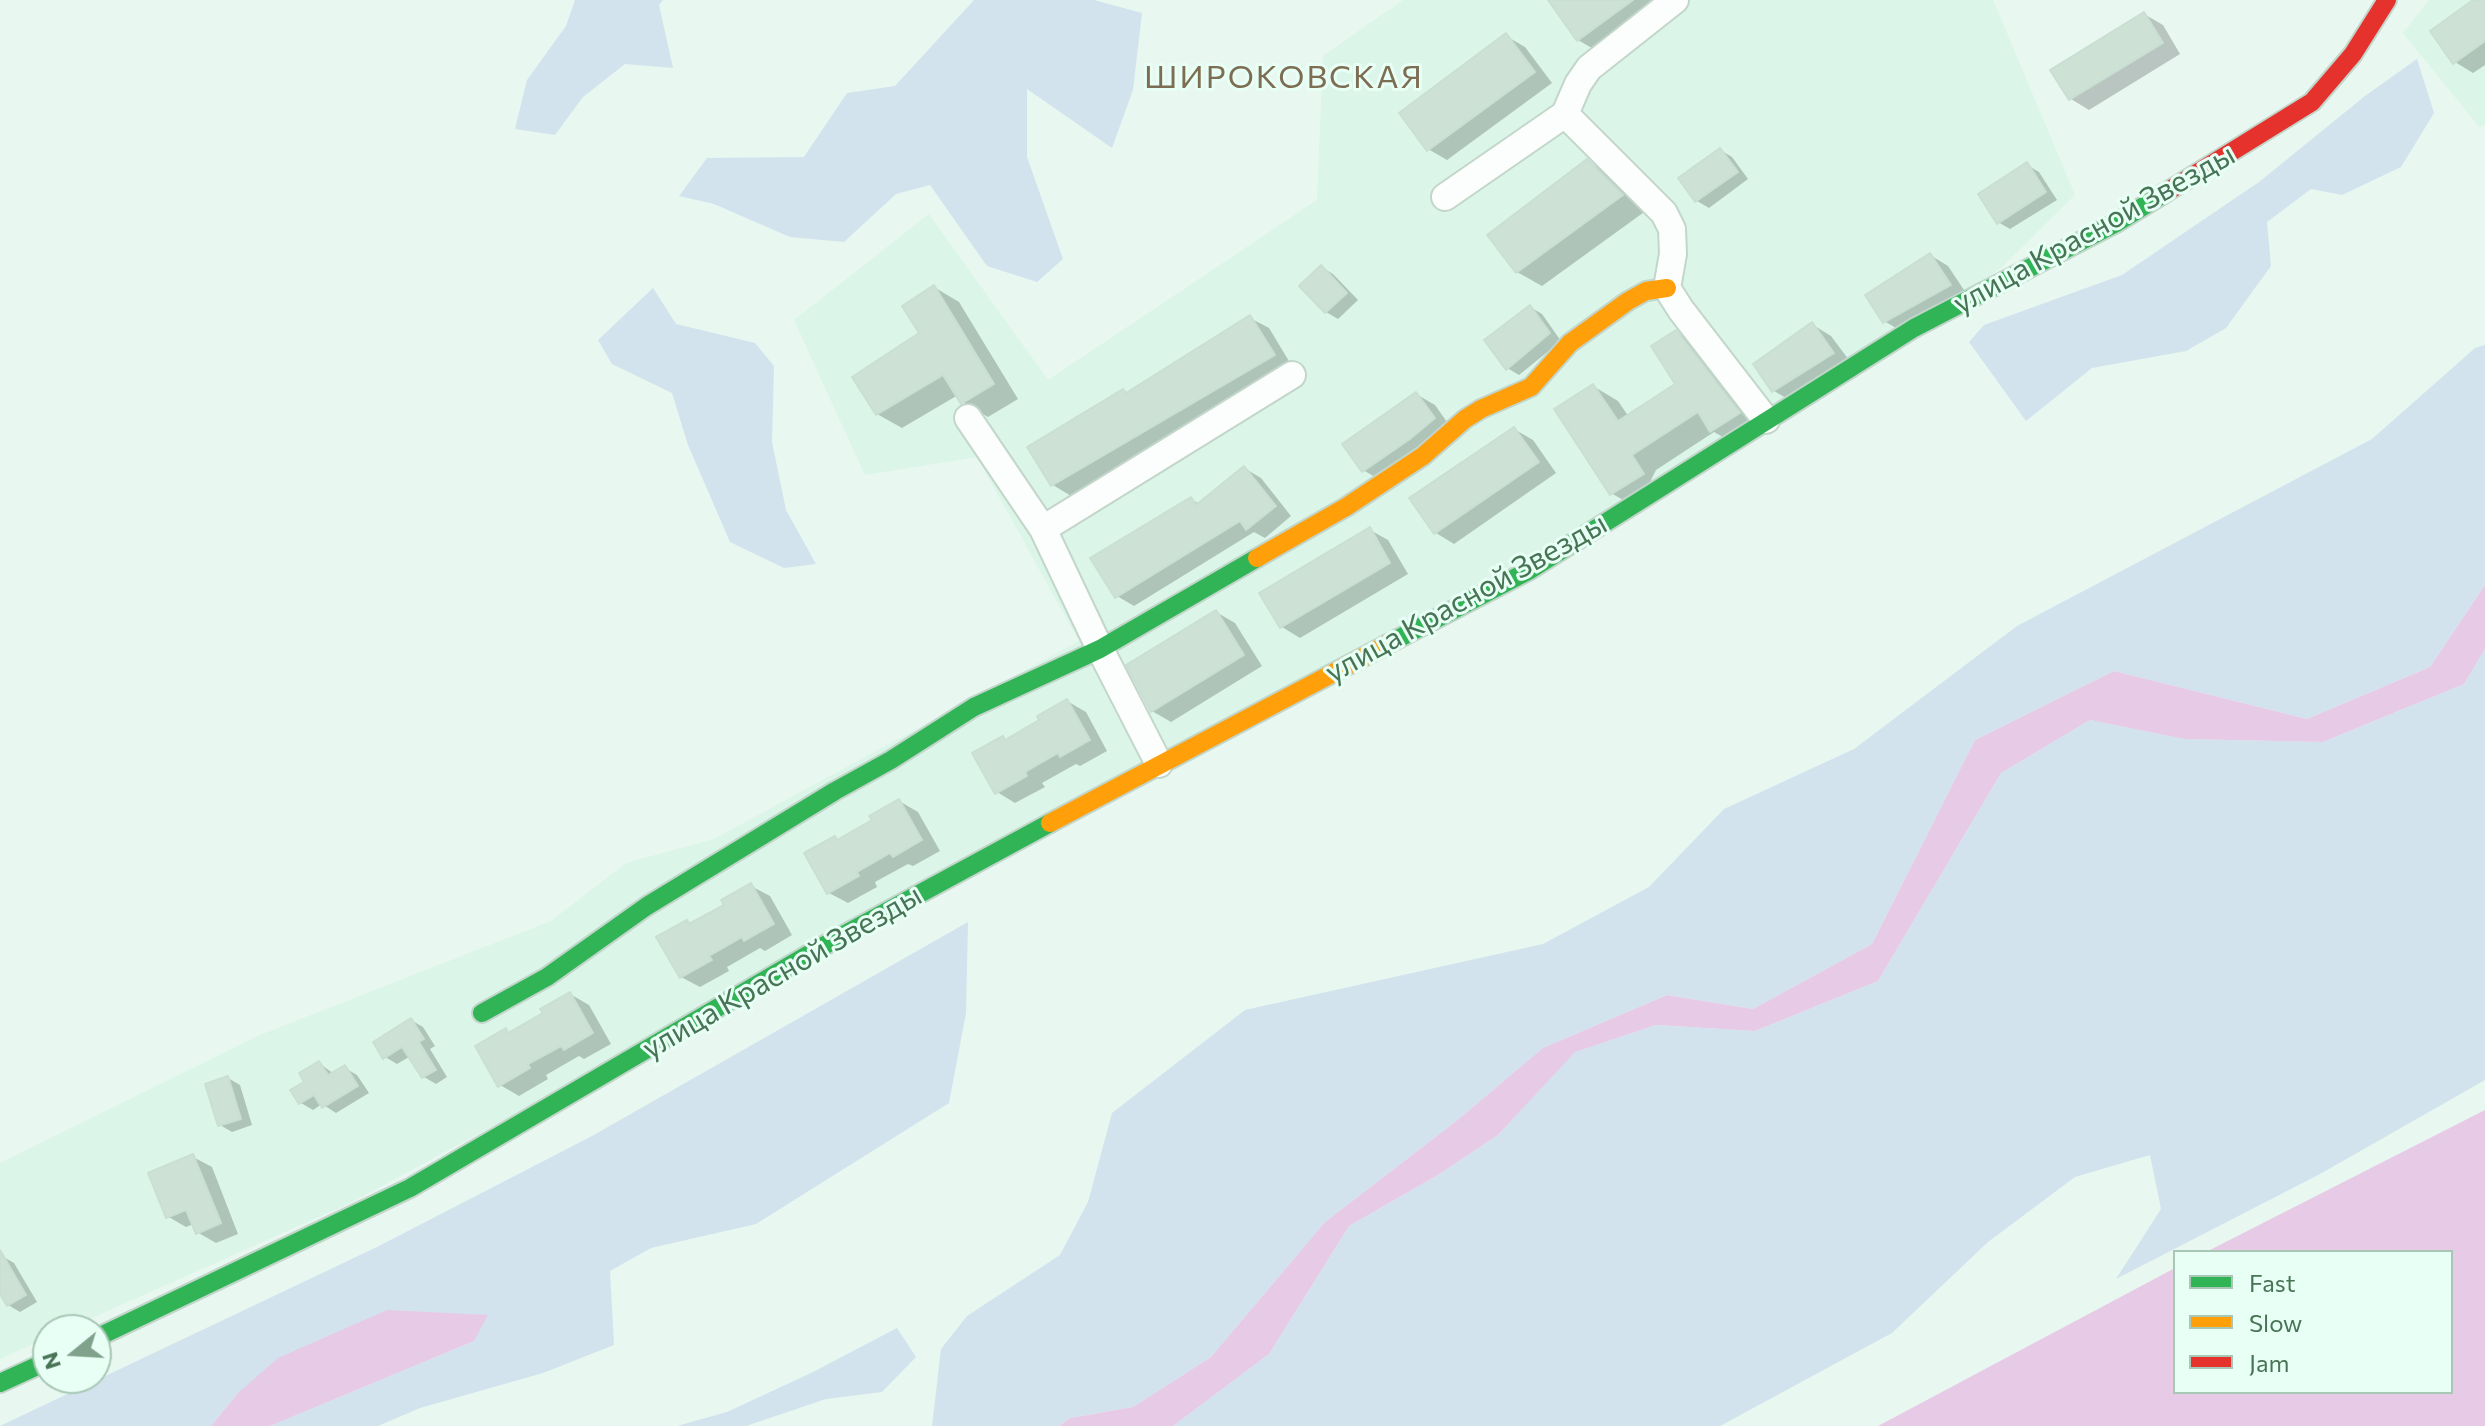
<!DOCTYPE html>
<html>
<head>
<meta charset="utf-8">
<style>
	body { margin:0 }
	#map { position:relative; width:2485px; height:1426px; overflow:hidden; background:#e8f7f0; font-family:Commissioner,sans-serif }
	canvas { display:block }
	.legend { position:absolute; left:2173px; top:1250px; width:280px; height:144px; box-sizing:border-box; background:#e8fff5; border:2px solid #a8c7b5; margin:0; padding:10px 14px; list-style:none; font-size:24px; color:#487456 }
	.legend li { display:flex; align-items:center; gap:16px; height:40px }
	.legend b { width:40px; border:2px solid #a8c7b5 }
	.north { position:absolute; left:32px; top:1314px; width:80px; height:80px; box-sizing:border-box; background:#e8fff5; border:2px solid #a8c7b5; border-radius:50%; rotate:252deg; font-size:22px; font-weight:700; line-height:32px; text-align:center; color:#487456 }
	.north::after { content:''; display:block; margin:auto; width:28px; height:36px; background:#80a28c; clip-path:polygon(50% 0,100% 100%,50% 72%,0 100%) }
</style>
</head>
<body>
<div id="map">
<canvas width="2485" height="1426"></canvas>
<ul class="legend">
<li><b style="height:10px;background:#30b455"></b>Fast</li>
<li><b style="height:10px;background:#ff9f0a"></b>Slow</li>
<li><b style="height:10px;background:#e5322d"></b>Jam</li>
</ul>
<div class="north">N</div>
</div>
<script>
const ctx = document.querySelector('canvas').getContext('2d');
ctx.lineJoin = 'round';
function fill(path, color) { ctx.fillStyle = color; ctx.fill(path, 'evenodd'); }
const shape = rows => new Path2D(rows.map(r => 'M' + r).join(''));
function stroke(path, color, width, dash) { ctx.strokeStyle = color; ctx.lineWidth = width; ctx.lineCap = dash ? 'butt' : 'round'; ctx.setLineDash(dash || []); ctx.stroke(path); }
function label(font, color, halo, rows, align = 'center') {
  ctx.font = font + ' Commissioner,sans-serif'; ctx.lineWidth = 6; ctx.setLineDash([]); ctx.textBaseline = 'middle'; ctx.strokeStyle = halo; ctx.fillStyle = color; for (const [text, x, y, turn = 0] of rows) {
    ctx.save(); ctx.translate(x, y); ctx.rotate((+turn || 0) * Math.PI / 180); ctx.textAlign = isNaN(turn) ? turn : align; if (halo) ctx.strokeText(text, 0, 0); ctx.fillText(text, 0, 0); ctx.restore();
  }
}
const residential = shape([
	[1403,0,1993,0,2075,195,2000,269,1544,561,350,1203,65,1330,48,1330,48,1337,0,1359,0,1163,260,1035,551,921,626,863,714,839,1079,641,977,457,865,475,794,320,929,214,1048,380,1317,200,1323,56],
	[2429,0,2485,0,2485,124,2480,128,2403,33]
]);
const green = shape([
	[575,0,663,0,659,5,673,68,625,64,583,97,555,135,515,129,527,80,566,26],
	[974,0,1094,0,1142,13,1133,90,1112,148,1027,89,1027,157,1063,259,1037,282,987,266,930,185,896,194,844,242,790,237,714,204,679,196,707,158,804,157,847,93,895,86],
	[2417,59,2434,113,2401,167,2342,195,2311,189,2267,222,2271,266,2226,328,2186,351,2092,368,2026,421,1969,342,1984,325,2122,275,2259,182,2365,96],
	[653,288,676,324,755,343,774,366,772,442,786,510,816,564,784,568,730,542,688,445,672,393,612,364,598,340],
	[2485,345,2485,585,2430,667,2307,719,2114,671,1975,740,1872,944,1753,1009,1667,995,1543,1048,1455,1122,1325,1222,1211,1357,1133,1407,1070,1418,1059,1426,932,1426,941,1349,967,1316,1060,1255,1088,1202,1112,1113,1245,1010,1543,944,1649,887,1724,809,1854,749,2017,626,2372,439,2475,348],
	[2485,649,2485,1080,2320,1174,2116,1279,2161,1209,2150,1155,2075,1177,1988,1242,1892,1333,1720,1426,1173,1426,1269,1354,1349,1226,1438,1175,1498,1135,1574,1052,1656,1025,1755,1031,1878,981,2001,773,2090,720,2184,739,2323,742,2464,684],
	[968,922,966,1013,949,1103,756,1224,651,1248,610,1271,614,1345,543,1373,420,1408,378,1426,270,1426,474,1341,238,1393,211,1426,0,1426,377,1247,592,1136],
	[897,1328,916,1357,882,1392,826,1399,746,1426,677,1426,727,1412,813,1372]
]);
const water = shape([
	[2485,585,2485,649,2464,684,2323,742,2184,739,2090,720,2001,773,1878,981,1755,1031,1656,1025,1575,1052,1498,1135,1438,1175,1349,1226,1269,1354,1173,1426,1059,1426,1070,1418,1133,1407,1211,1357,1325,1222,1455,1122,1543,1048,1667,995,1753,1009,1872,944,1975,740,2114,671,2307,719,2430,667],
	[2485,1110,2485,1426,1878,1426,2175,1268,2175,1392,2451,1392,2451,1252,2206,1252],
	[387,1310,488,1315,474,1341,270,1426,211,1426,238,1393,278,1358]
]);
const shadow = shape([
	[1556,0,1666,0,1597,51,1578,40],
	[2476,0,2485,0,2485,65,2473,73,2455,62],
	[2144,14,2163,25,2180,54,2089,110,2071,99],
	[1506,36,1525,47,1552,83,1447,160,1428,149],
	[1720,150,1732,157,1748,179,1709,208,1697,201],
	[1587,161,1613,176,1647,210,1542,286,1517,272],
	[2027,165,2039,172,2057,200,2010,229,1998,222],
	[1930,255,1948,266,1968,296,1903,332,1884,321],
	[1321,267,1333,274,1358,300,1338,319,1326,312],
	[934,287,959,302,1018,399,988,417,962,402,958,395,902,428,877,414,922,334],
	[1530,307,1542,314,1561,341,1519,375,1507,368],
	[1250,318,1269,328,1292,366,1071,496,1053,485,1128,394],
	[1813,325,1831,336,1852,364,1793,402,1774,391,1755,365],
	[1676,332,1701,347,1764,428,1737,445,1714,432,1656,470,1637,508,1611,493,1593,386,1618,401,1629,417,1678,384],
	[1416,394,1435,405,1452,429,1382,481,1363,470],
	[1514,429,1533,440,1556,473,1454,544,1436,533,1412,499],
	[1244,468,1261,478,1291,516,1265,538,1254,532,1134,606,1117,596,1192,500,1200,504],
	[1370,530,1388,540,1408,574,1300,638,1282,627],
	[1216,612,1235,623,1262,666,1171,722,1152,711],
	[1067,701,1086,712,1107,751,1080,766,1076,764,1042,783,1045,787,1015,803,997,792,1003,738,1007,741,1042,721],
	[899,801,918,812,940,851,913,866,908,864,875,882,877,887,848,903,829,893,835,838,840,841,875,821],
	[751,886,770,896,792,935,765,951,760,948,727,967,729,971,700,987,681,977,687,922,692,925,726,905],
	[570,994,589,1005,611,1044,584,1059,579,1056,546,1075,548,1079,519,1096,500,1085,506,1031,511,1034,545,1014],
	[411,1020,423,1027,435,1046,430,1049,447,1077,436,1084,424,1077,409,1057,397,1064,385,1057],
	[319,1063,334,1074,345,1068,357,1075,369,1093,336,1113,322,1104,313,1110,301,1103,293,1091,306,1082],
	[228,1078,240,1085,252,1125,232,1132,220,1125],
	[193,1157,212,1167,238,1234,216,1243,197,1232,194,1224,186,1227,167,1216],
	[2,1256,14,1263,37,1302,20,1312,8,1305,0,1290]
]);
const building = shape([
	[1548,0,1633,0,1577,41,1548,0],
	[2473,0,2485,0,2485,41,2453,64,2430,31,2473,0],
	[2144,12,2163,43,2069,100,2050,70,2144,12],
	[1506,33,1535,72,1427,151,1399,113,1506,33],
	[1720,148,1738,172,1695,202,1678,178,1720,148],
	[1587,159,1623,195,1516,273,1487,235,1587,159],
	[2027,162,2046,192,1997,224,1978,194,2027,162],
	[1930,253,1951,285,1883,323,1865,295,1930,253],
	[1321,265,1347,293,1325,313,1299,286,1321,265],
	[934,285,994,384,961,404,943,375,876,415,852,377,919,333,902,306,934,285],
	[1530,305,1550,333,1506,370,1484,340,1530,305],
	[1250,315,1275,355,1051,486,1027,447,1123,389,1126,393,1250,315],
	[1812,322,1834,353,1772,392,1753,364,1812,322],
	[1676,330,1740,413,1710,432,1698,412,1632,455,1644,474,1610,495,1554,409,1593,384,1618,421,1675,384,1651,346,1676,330],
	[1416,392,1435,418,1410,439,1362,472,1342,444,1416,392],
	[1514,427,1539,462,1434,534,1409,498,1514,427],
	[1244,466,1276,506,1246,530,1240,521,1115,598,1090,558,1191,497,1196,505,1244,466],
	[1370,527,1390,563,1280,628,1259,593,1370,527],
	[1216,610,1244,655,1151,712,1126,665,1216,610],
	[1067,699,1090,740,1060,757,1058,753,1025,772,1027,776,995,794,972,753,1003,736,1005,740,1039,720,1037,716,1067,699],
	[899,799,922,840,893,857,890,853,857,872,859,876,827,894,804,853,835,836,837,840,872,820,869,816,899,799],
	[751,883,774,924,744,941,742,937,709,956,712,960,680,978,656,937,687,920,689,924,724,905,721,900,751,883],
	[570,992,593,1033,564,1050,561,1046,528,1064,530,1068,498,1087,475,1046,506,1028,508,1033,543,1013,540,1009,570,992],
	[411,1018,424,1039,419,1042,436,1070,422,1078,402,1047,383,1059,373,1042,411,1018],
	[319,1061,328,1075,345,1065,358,1086,322,1108,314,1095,299,1104,290,1090,304,1082,299,1073,319,1061],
	[228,1076,241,1119,218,1126,205,1084,228,1076],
	[193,1154,221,1223,196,1234,186,1210,166,1218,148,1173,193,1154],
	[0,1250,26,1295,7,1306,0,1294,0,1250]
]);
const street = shape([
	[1565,114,1664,213,1672,229,1673,254,1667,288,1681,310,1766,420],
	[1445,197,1565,114,1578,84,1589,68,1675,0],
	[968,418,1043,529,1100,649,1159,764],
	[1043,529,1292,375]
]);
const fast = shape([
	[1388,644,1530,570,1914,328,2116,223,2165,193],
	[482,1013,547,977,647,906,835,791,891,760,974,707,1100,649,1257,558],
	[96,1338,410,1188,816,950,1050,823],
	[0,1383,48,1361]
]);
const slow = shape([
	[1257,558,1346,507,1423,456,1465,419,1481,409,1531,387,1570,343,1628,301,1646,291,1667,288],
	[1050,823,1388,644]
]);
const jam = shape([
	[2165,193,2312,102,2353,54,2387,0]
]);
const streetNames = [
	["улица Красной Звезды",2094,229,-29],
	["улица Красной Звезды",1466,598,-29],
	["улица Красной Звезды",782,972,-30]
];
const neighbourhoodNames = [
	["ШИРОКОВСКАЯ",1284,77]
];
fill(residential, '#dbf5e8');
fill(green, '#d2e3ed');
fill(water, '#e7cae6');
fill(shadow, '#0003');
fill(building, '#cde1d5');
stroke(building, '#cadfd3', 2);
stroke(street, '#c3d6ca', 30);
stroke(fast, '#c1d5ca', 22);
stroke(slow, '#c1d5ca', 22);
stroke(jam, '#c1d5ca', 22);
stroke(street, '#fcfefd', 26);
stroke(fast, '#30b455', 18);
stroke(slow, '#ff9f0a', 18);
stroke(jam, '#e5322d', 18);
label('30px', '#487456', '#e8fff5', streetNames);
ctx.letterSpacing = '2px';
label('32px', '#7d6d53', '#e8fff5', neighbourhoodNames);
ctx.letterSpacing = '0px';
</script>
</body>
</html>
